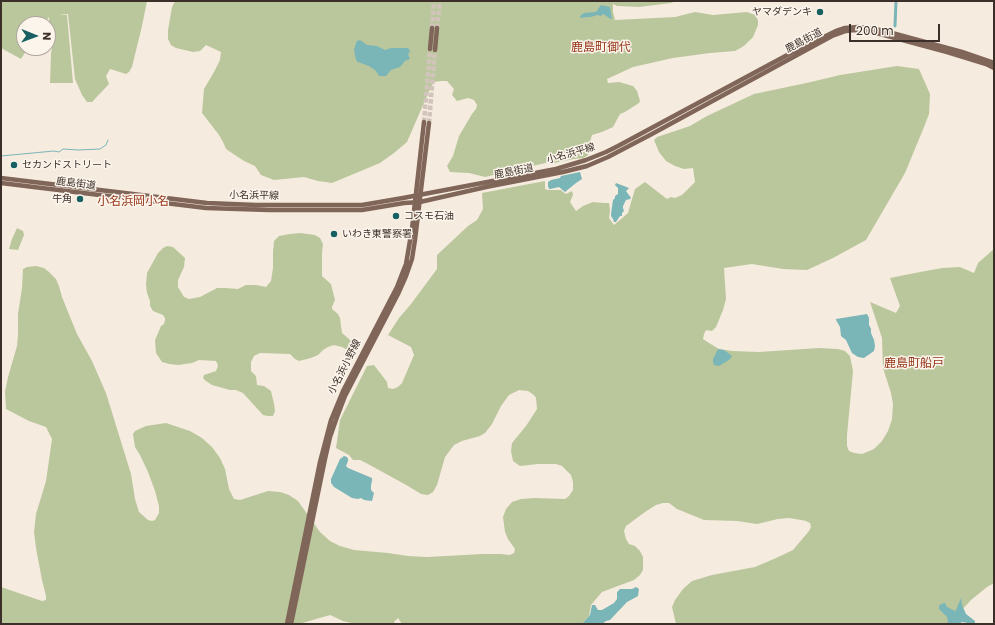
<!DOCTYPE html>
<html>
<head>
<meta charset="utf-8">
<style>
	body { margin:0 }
	#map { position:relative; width:995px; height:625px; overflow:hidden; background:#f6ebdf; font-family:Poppins,sans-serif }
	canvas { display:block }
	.frame { position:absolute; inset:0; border:2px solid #3c2f29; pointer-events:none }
	.north { position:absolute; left:16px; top:16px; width:40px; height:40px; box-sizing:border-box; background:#fcf5ec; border:1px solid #afa69e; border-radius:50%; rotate:91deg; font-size:11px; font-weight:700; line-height:16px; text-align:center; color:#3c2f29 }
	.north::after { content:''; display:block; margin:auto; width:14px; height:18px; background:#196063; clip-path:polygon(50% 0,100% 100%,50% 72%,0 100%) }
	.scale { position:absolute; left:849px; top:24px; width:91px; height:18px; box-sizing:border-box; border:2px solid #3c2f29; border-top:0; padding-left:5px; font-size:12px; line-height:14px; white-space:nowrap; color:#3c2f29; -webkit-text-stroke:3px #fcf5ec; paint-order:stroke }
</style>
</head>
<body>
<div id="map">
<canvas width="995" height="625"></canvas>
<div class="frame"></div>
<div class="north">N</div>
<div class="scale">200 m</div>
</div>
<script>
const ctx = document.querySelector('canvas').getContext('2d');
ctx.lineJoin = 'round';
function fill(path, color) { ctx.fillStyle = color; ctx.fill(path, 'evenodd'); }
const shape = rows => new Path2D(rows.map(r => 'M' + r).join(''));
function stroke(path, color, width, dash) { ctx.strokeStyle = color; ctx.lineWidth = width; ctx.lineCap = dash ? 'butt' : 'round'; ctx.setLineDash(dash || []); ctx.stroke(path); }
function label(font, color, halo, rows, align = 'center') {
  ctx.font = font + ' Poppins,"Noto Sans JP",sans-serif'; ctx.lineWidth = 3; ctx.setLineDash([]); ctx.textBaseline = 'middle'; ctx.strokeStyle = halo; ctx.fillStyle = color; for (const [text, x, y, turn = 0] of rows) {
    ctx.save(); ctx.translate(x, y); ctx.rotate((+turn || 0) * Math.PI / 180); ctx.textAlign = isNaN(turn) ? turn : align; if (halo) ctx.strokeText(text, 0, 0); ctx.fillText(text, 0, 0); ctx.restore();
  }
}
const green = shape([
	[1,1,147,1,142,26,132,67,129,72,126,74,110,69,106,76,109,84,92,102,87,102,82,95,75,79,68,14,59,15,67,15,73,83,50,83,51,53,52,48,50,38,49,17,44,24,24,24,24,48,28,48,21,59,1,48],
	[175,1,676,1,671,3,639,7,617,6,613,4,613,12,615,20,675,17,695,12,713,15,747,12,755,15,758,20,758,25,753,37,744,46,735,51,710,53,673,58,633,67,607,79,608,83,619,82,633,86,637,91,640,101,639,103,625,112,620,114,613,127,602,132,592,135,589,145,590,151,587,156,583,158,574,159,554,163,550,162,485,177,469,173,450,172,447,166,453,156,459,136,472,114,476,109,477,105,474,100,468,98,457,101,452,95,454,89,447,81,441,81,434,82,430,89,407,142,394,153,380,163,332,183,318,181,304,177,274,180,261,175,255,166,244,161,226,149,223,142,219,135,202,113,204,89,214,72,220,60,221,52,206,45,200,51,193,52,176,48,171,45,168,39,168,30,172,7],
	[897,66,919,69,930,94,929,114,924,127,905,173,866,240,833,258,807,270,783,269,752,264,724,268,726,299,723,310,716,327,712,331,706,330,704,334,703,339,709,343,719,349,732,351,759,352,819,348,838,349,845,351,850,356,853,371,847,435,847,446,849,451,854,453,862,454,874,449,882,441,888,431,892,419,893,404,891,393,883,368,882,338,870,302,896,313,900,306,890,278,915,273,942,268,960,267,974,273,978,263,994,249,994,583,987,587,971,600,960,612,954,624,676,624,672,607,675,600,683,589,692,581,712,575,755,567,776,558,793,550,809,531,811,527,810,523,806,521,801,520,789,518,778,519,757,524,737,521,704,520,677,509,669,503,663,503,656,505,645,512,626,526,624,531,626,539,629,544,635,546,640,551,643,557,643,570,640,575,634,580,602,592,596,599,591,605,589,616,582,624,402,624,398,618,394,622,395,624,356,624,343,621,330,615,299,624,1,624,1,587,42,601,46,600,46,596,42,580,36,548,34,532,36,514,46,481,52,439,46,427,29,421,6,409,5,392,8,377,17,346,18,335,18,314,22,288,23,269,27,267,36,266,44,268,49,272,56,279,59,286,62,297,77,334,92,361,106,393,131,474,135,499,139,512,148,520,152,521,155,520,159,513,159,506,155,491,148,472,140,455,135,447,133,434,135,431,146,426,166,423,190,431,202,438,212,447,220,458,225,469,229,489,234,499,240,500,268,491,280,492,289,495,298,501,320,532,330,541,340,546,354,550,388,553,408,556,427,557,483,554,501,554,510,555,514,553,515,549,508,539,505,532,503,517,506,509,512,502,521,499,535,498,565,499,569,496,573,490,573,482,571,475,562,466,556,464,538,464,520,466,513,461,511,451,512,443,526,426,537,409,536,398,534,395,528,391,519,390,509,395,501,406,492,424,485,433,480,436,462,441,454,445,445,457,437,485,433,492,428,495,421,494,408,486,368,464,360,460,353,460,349,455,336,448,340,420,367,366,374,365,387,382,388,388,393,389,398,387,402,383,414,355,411,347,388,335,399,318,411,304,437,269,437,255,468,226,477,220,483,209,482,193,545,181,545,189,548,190,561,190,563,192,566,194,572,191,573,195,570,202,576,211,583,206,593,202,604,203,609,203,610,210,609,218,614,225,628,213,635,189,645,182,667,199,671,197,675,198,682,195,695,182,693,168,684,169,675,166,666,161,659,152,654,140,657,137,690,126,707,116,754,94,811,82,840,75],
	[17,228,23,231,24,235,18,250,9,249,12,239],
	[300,233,315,235,320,238,323,244,322,253,322,276,331,284,335,300,332,307,332,309,338,314,340,318,342,333,356,345,357,349,355,353,353,353,342,347,334,345,328,347,323,350,318,355,311,358,299,361,295,359,290,354,260,353,254,356,251,362,251,371,256,376,257,385,264,386,271,391,274,404,275,411,273,416,268,416,263,415,243,393,236,390,230,390,212,385,206,381,203,378,204,375,216,371,218,366,217,363,216,361,199,360,192,363,178,365,169,364,162,362,156,353,155,340,161,326,164,324,165,320,165,318,163,315,153,311,150,306,150,301,147,293,146,285,147,273,158,253,163,248,167,246,173,247,185,258,184,267,178,280,178,287,184,297,189,299,200,297,217,288,226,288,238,289,246,285,256,285,266,287,271,281,273,268,273,252,274,241,279,236,290,234]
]);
const water = shape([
	[601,5,610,7,612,19,611,19,603,14,601,16,597,15,591,17,587,17,581,18,580,16,584,13,596,12],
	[360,40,367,45,377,46,385,50,391,48,407,48,409,49,410,52,408,54,410,59,405,61,400,67,391,70,386,76,379,76,376,71,369,66,358,62,356,60,354,50,356,43,357,41],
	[580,172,582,179,576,183,565,192,559,187,550,189,549,189,548,186,548,182,551,180,560,178,561,176],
	[616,183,629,188,626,191,631,198,630,199,626,200,623,206,623,208,624,211,622,213,622,216,620,216,616,222,614,222,613,219,611,216,611,214,613,200,615,198,615,196,618,194,618,188,615,185],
	[867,314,869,318,869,325,871,329,871,333,874,340,875,346,874,351,864,358,858,357,852,353,846,340,841,336,840,327,836,320,836,319],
	[718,349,724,350,732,356,729,360,719,366,714,365,713,362,713,359],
	[344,456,347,457,348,459,348,461,346,466,348,468,372,478,372,481,371,485,371,490,374,493,372,501,364,500,361,498,358,499,352,498,334,487,331,483,331,479,340,459],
	[636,587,639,589,638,596,627,602,610,620,606,621,602,624,582,624,590,615,592,605,595,605,598,610,602,610,614,603,617,599,617,592,620,589,632,589],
	[961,598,962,605,966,614,975,621,975,623,974,624,962,622,959,624,947,624,948,621,947,617,939,609,939,606,941,604,945,603,947,607,955,611,956,610]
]);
const stream = shape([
	[1,156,54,151,59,152,63,149,78,150,100,149,106,145,108,140]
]);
const canal = shape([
	[895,26,896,1]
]);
const primaryTunnel = shape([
	[432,28,434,1],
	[437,28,440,1],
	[424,122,430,49],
	[429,123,435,50]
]);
const primary = shape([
	[430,49,432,28],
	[435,50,437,28],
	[1,178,207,203,256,205,362,205,403,198,556,169,586,160,606,152,618,146,791,53,836,31,845,28,858,27,881,30,962,52,994,63],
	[1,183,206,208,269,210,362,210,404,203,420,202,486,187,563,172,587,166,608,157,650,135,832,36,846,31,854,30,869,31,947,52,986,64,994,68],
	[287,624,320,462,331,420,343,391,397,287,402,274,406,264,412,229,415,202,424,122],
	[291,624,325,459,330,437,337,417,345,396,398,294,406,276,412,259,415,240,429,123]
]);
const markers = [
	[820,12,4,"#196063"],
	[14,165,4,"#196063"],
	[80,199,4,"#196063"],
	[396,216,4,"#196063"],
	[334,234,4,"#196063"]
];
const poiNames = [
	["ヤマダデンキ",812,12,"right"],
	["セカンドストリート",22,165],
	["牛角",72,199,"right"],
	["コスモ石油",404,216],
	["いわき東警察署",342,234]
];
const streetNames = [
	["鹿島街道",804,41,-28],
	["小名浜平線",571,154,-16],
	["鹿島街道",514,172,-11],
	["鹿島街道",76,184,7],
	["小名浜平線",254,196,1],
	["小名浜小野線",345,367,-63]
];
const quarterNames = [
	["鹿島町御代",601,48],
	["小名浜岡小名",133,202],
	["鹿島町船戸",914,364]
];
fill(green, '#bac79c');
fill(water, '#7ab5b7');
stroke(stream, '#7ab5b7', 1);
stroke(canal, '#7ab5b7', 3);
stroke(primaryTunnel, '#d1c5bb', 4.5, [4.5, 2]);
stroke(primary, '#806559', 4.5);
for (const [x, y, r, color] of markers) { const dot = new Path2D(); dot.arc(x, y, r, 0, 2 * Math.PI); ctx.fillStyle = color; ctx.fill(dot); stroke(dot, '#fcf5ec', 1.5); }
label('10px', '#3c2f29', '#fcf5ec', poiNames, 'left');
label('10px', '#3c2f29', '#fcf5ec', streetNames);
label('12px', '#953418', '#fcf5ec', quarterNames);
</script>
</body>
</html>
